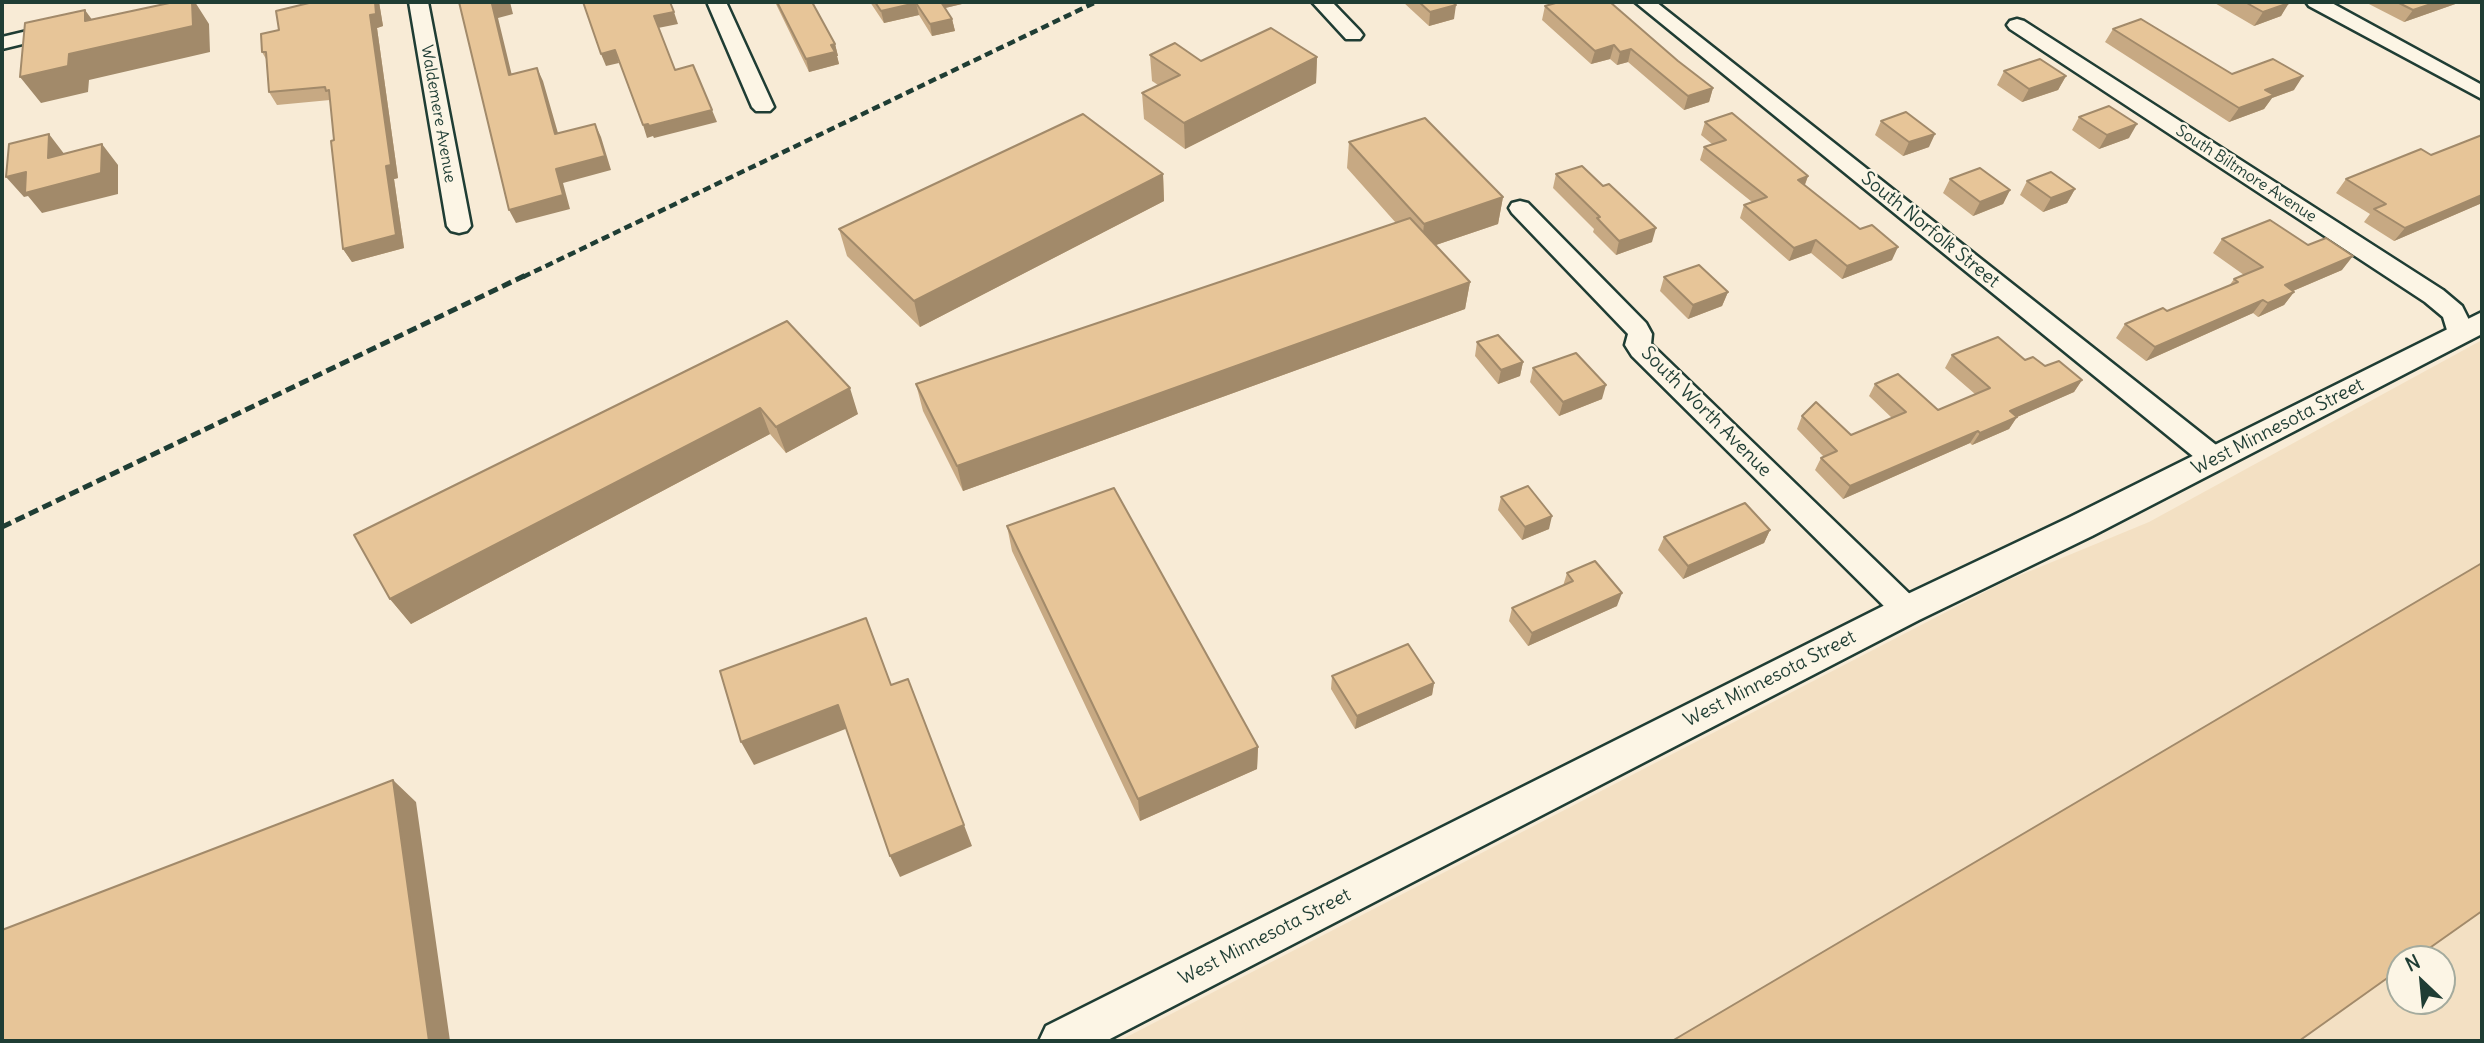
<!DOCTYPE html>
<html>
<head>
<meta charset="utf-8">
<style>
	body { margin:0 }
	#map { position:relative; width:2484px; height:1043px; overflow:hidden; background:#f8ebd6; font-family:Delius,sans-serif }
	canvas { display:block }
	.frame { position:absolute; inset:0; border:4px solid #1f3d34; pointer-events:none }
	.north { position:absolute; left:2386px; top:945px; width:70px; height:70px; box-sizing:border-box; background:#fcf5e5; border:2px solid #a4ab9e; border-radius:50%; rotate:334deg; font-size:19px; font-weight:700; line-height:28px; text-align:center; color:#1f3d34 }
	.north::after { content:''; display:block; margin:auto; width:24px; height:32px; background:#1f3d34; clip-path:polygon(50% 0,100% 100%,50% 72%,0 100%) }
</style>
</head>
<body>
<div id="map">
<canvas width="2484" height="1043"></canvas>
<div class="frame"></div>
<div class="north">N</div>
</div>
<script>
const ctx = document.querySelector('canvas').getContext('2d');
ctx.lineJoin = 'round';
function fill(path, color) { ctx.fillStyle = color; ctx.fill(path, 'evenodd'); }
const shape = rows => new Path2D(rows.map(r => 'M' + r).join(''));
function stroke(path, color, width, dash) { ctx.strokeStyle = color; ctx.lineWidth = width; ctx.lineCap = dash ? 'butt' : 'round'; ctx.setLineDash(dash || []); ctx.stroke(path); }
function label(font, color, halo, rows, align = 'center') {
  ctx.font = font + ' Delius,sans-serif'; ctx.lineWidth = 5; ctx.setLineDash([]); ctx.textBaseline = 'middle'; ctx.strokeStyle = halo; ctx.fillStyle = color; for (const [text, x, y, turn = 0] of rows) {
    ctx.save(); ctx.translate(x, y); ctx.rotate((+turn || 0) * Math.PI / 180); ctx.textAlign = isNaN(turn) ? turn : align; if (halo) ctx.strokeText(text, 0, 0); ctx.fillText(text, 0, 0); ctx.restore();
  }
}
const built = shape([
	[2482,340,2482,1041,1119,1041,2006,581,2149,522],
	[2400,959,2442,959,2442,1001,2400,1001]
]);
const minor = shape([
	[409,2,428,2,471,226,467,231,459,233,451,231,447,226,409,2],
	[707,2,726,2,774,107,770,111,756,111,752,107,707,2],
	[1312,2,1332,2,1360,31,1363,35,1360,39,1346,39,1312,2],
	[1635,2,1656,2,2225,452,2228,459,2225,466,2215,469,2205,466,1635,2],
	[2306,2,2330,2,2482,85,2482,99,2309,6,2306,2],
	[2017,19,2024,21,2443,290,2462,306,2470,322,2471,334,2468,340,2459,343,2450,340,2443,317,2425,302,2010,29,2007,25,2010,21,2017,19],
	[61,23,68,25,71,29,68,33,2,49,2,37,61,23],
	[1520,201,1528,203,1646,323,1652,334,1651,344,1917,601,1922,610,1917,619,1907,622,1897,619,1632,356,1625,345,1628,334,1512,213,1509,208,1512,203,1520,201]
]);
const tertiary = shape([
	[2482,312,2482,334,2092,536,1919,620,1106,1041,1039,1041,1046,1026,1895,600,2068,518,2482,312]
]);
const railFar1 = shape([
	[523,277,1096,2]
]);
const rail = shape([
	[2,527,526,275]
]);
const wall = shape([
	[313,2,379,2,383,26,377,28,398,178,394,179,404,248,352,262,343,249,334,140,330,100,277,105,269,92,266,59,262,52,279,30],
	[775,2,812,2,835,44,838,56,837,56,839,64,809,72],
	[870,2,962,2,962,4,945,8,952,19,955,31,932,36,919,15,884,23],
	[1403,2,1452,2,1454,19,1429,26],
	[2213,2,2288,2,2281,16,2254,26],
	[2365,2,2461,2,2404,22],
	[1545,6,1678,61,1713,88,1709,102,1684,110,1628,62,1617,65,1610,59,1591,64,1542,20],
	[2113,29,2232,74,2294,90,2272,98,2264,109,2229,122,2105,42],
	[1150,55,1201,61,1317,57,1316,83,1185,149,1144,119,1142,93,1158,85,1152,81],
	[2004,71,2066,76,2058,90,2022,102,1997,85],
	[2079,117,2129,138,2099,149,2072,130],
	[1881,121,1929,147,1903,156,1875,135],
	[1705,122,1808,176,1805,185,1892,260,1842,279,1811,253,1789,261,1740,218,1744,205,1752,202,1700,160,1704,147,1712,144,1701,135],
	[2482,135,2482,203,2394,241,2364,222,2370,214,2336,193,2346,179,2431,155],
	[1349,142,1503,197,1498,224,1436,245,1470,282,1465,309,963,491,923,411,916,384,1396,223,1347,168],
	[1163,174,1164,201,920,327,847,256,839,229],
	[1556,174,1603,186,1652,242,1616,255,1593,232,1594,229,1553,188],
	[1950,179,2010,190,2003,204,1973,216,1943,193],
	[2027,181,2075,189,2067,203,2043,212,2020,195],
	[2222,239,2342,270,2293,291,2294,292,2284,305,2258,317,2253,313,2146,361,2116,338,2125,324,2167,311,2229,286,2234,279,2244,275,2213,253],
	[1664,277,1728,292,1722,306,1688,319,1660,291],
	[787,321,858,414,786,453,770,434,411,624,390,599],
	[1477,342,1523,362,1520,376,1498,384,1475,356],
	[1952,355,2025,360,2082,380,2074,392,2017,417,2009,429,1972,445,1970,443,1843,499,1815,470,1821,458,1824,457,1797,429,1802,416,1851,435,1892,418,1869,396,1875,384,1938,410,1975,394,1945,368],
	[1533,368,1602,399,1559,416,1530,382],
	[1501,497,1549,529,1522,540,1498,510],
	[1007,526,1258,747,1257,769,1140,821,1012,551],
	[1770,530,1764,543,1683,579,1658,550,1664,537],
	[1567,573,1617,606,1528,646,1509,621,1512,608,1563,586],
	[1332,676,1434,683,1432,695,1355,729,1331,689]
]);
const shadedWall = shape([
	[192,2,195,2,209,24,210,52,89,80,88,92,41,103,20,77,69,54,85,21,85,10,104,36],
	[375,2,379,2,383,26,377,28,398,178,394,179,404,248,352,262,343,249,386,166,370,15],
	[503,2,510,2,513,14,498,18,515,88,509,75,492,4],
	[939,2,962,2,962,4,941,9],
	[2437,2,2461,2,2404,22,2413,10],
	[916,3,919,15,884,23,881,11],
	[2289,3,2281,16,2254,26,2263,12],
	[1456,5,1454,19,1429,26,1430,12],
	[674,12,678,24,658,28,654,16],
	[952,19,955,31,932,36,930,24],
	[835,44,838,56,837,56,839,64,809,72,806,59,831,45],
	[1614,45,1610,59,1591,64,1595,51],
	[1631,49,1628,62,1617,65,1620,52],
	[615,50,619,63,606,66,601,54],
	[1317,57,1316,83,1185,149,1184,123],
	[537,68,543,81,562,147,555,134],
	[2066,76,2058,90,2022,102,2029,89],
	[2303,76,2294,90,2272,98,2264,109,2229,122,2239,108,2265,90],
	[1713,88,1709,102,1684,110,1688,96],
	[712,110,717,122,654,138,653,136,647,138,643,125],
	[595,124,601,137,611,170,563,183,570,209,516,223,509,210,556,169],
	[2137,124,2129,138,2099,149,2107,135],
	[49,134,65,155,48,158],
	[1935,134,1929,147,1903,156,1909,142],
	[102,144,118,165,118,194,42,213,28,196,24,197,6,177],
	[1163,174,1164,201,920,327,914,301],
	[1808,176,1803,189,1798,180],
	[2075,189,2067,203,2043,212,2051,198],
	[2010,190,2003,204,1973,216,1980,202],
	[2482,195,2482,203,2394,241,2405,228],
	[1503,197,1498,224,1421,250,1424,224],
	[1656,228,1652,242,1616,255,1619,241],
	[1816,240,1811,253,1789,261,1794,248],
	[1898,247,1892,260,1842,279,1847,266],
	[2353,256,2342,270,2274,299,2285,285],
	[1470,282,1465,309,963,491,957,466],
	[1728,292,1722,306,1688,319,1693,305],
	[2294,292,2284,305,2258,317,2268,303],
	[2263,300,2253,313,2146,361,2155,347],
	[1523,362,1520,376,1498,384,1501,370],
	[2082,380,2074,392,2017,417,2009,429,1972,445,1980,433,2010,411],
	[1606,385,1602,399,1559,416,1563,402],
	[850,388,858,414,786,453,776,427],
	[760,408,770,434,411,624,390,599],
	[1978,431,1970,443,1843,499,1850,486],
	[1552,516,1549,529,1522,540,1525,527],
	[1770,530,1764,543,1683,579,1688,566],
	[1622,593,1617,606,1528,646,1532,633],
	[1434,683,1432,695,1355,729,1357,716],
	[838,705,848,728,754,765,741,742],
	[1258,747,1257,769,1140,821,1138,799],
	[393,780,416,802,450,1041,429,1041],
	[964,825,972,846,900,877,890,856]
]);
const building = shape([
	[174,2,192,2,193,26,69,54,68,66,20,77,25,23,85,10,85,21,174,2],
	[313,2,375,2,376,14,370,15,391,165,386,166,396,235,343,249,331,141,334,140,329,90,326,91,325,87,269,92,266,52,262,52,261,34,279,30,276,11,313,2],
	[459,2,503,2,492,4,509,75,537,68,555,134,595,124,605,156,556,169,563,195,509,210,459,2],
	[583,2,670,2,674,12,654,16,675,70,693,65,712,110,649,126,648,124,643,125,615,50,601,54,583,2],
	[777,2,812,2,835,44,831,45,835,52,806,59,777,2],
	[875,2,941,2,952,19,930,24,916,3,881,11,875,2],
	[1419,2,1452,2,1456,5,1430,12,1419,2],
	[1559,2,1610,2,1678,61,1713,88,1688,96,1631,49,1620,52,1614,45,1595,51,1545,6,1559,2],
	[2245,2,2288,2,2289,3,2263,12,2245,2],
	[2397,2,2437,2,2413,10,2397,2],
	[2141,19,2232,74,2273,59,2303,76,2265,90,2274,95,2239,108,2113,29,2141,19],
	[1271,28,1317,57,1184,123,1142,93,1180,75,1150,55,1175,43,1201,61,1271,28],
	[2040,59,2066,76,2029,89,2004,71,2040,59],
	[2109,106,2137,124,2107,135,2079,117,2109,106],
	[1906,112,1935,134,1909,142,1881,121,1906,112],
	[1732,113,1808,176,1798,180,1860,229,1872,225,1898,247,1847,266,1816,240,1794,248,1744,205,1767,197,1704,147,1726,140,1705,122,1732,113],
	[1083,114,1163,174,914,301,839,229,1083,114],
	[1425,118,1503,197,1424,224,1349,142,1425,118],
	[49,134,48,158,102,144,101,173,25,193,26,172,6,177,9,144,49,134],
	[2482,135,2482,195,2405,228,2374,209,2386,204,2346,179,2421,149,2431,155,2482,135],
	[1582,166,1603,186,1609,184,1656,228,1619,241,1597,218,1600,217,1556,174,1582,166],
	[1980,168,2010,190,1980,202,1950,179,1980,168],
	[2051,172,2075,189,2051,198,2027,181,2051,172],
	[1410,218,1470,282,957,466,916,384,1410,218],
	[2270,220,2308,245,2326,238,2353,256,2285,285,2294,292,2268,303,2263,300,2155,347,2125,324,2163,308,2167,311,2238,282,2234,279,2263,267,2222,239,2270,220],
	[1699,265,1728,292,1693,305,1664,277,1699,265],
	[787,321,850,388,776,427,760,408,390,599,354,535,787,321],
	[1498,335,1523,362,1501,370,1477,342,1498,335],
	[1998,337,2025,360,2033,357,2045,366,2059,361,2082,380,2010,411,2017,417,1980,433,1978,431,1850,486,1821,458,1837,451,1802,416,1816,402,1851,435,1906,412,1875,384,1898,374,1938,410,1990,388,1952,355,1998,337],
	[1576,353,1606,385,1563,402,1533,368,1576,353],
	[1528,486,1552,516,1525,527,1501,497,1528,486],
	[1114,488,1258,747,1138,799,1007,526,1114,488],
	[1745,503,1770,530,1688,566,1664,537,1745,503],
	[1595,561,1622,593,1532,633,1512,608,1573,581,1567,573,1595,561],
	[2482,563,2482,911,2414,959,2400,959,2400,969,2299,1041,1672,1041,2482,563],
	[866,618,891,685,908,679,964,825,890,856,838,705,741,742,720,671,866,618],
	[1408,644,1434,683,1357,716,1332,676,1408,644],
	[393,780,429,1041,2,1041,2,930,393,780]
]);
const farStreetnames = [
	["Waldemere Avenue",438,114,80],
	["South Biltmore Avenue",2246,174,33]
];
const streetNames = [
	["South Norfolk Street",1930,230,39],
	["South Worth Avenue",1706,412,45],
	["West Minnesota Street",2278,427,-27],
	["West Minnesota Street",1770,679,-27],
	["West Minnesota Street",1265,937,-27]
];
fill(built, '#f3e0c3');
stroke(minor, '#1f3d34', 5);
stroke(tertiary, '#1f3d34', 5);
fill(minor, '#fcf5e5');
fill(tertiary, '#fcf5e5');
stroke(railFar1, '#1f3d34', 4.5, [8, 4.5]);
stroke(rail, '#1f3d34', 5, [10, 5]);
fill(wall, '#c7a983');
fill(shadedWall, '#a28a6a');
fill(building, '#e7c598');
stroke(building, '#a28a6a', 2);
label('16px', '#1f3d34', '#fcf5e5', farStreetnames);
label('19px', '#1f3d34', '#fcf5e5', streetNames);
</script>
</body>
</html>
